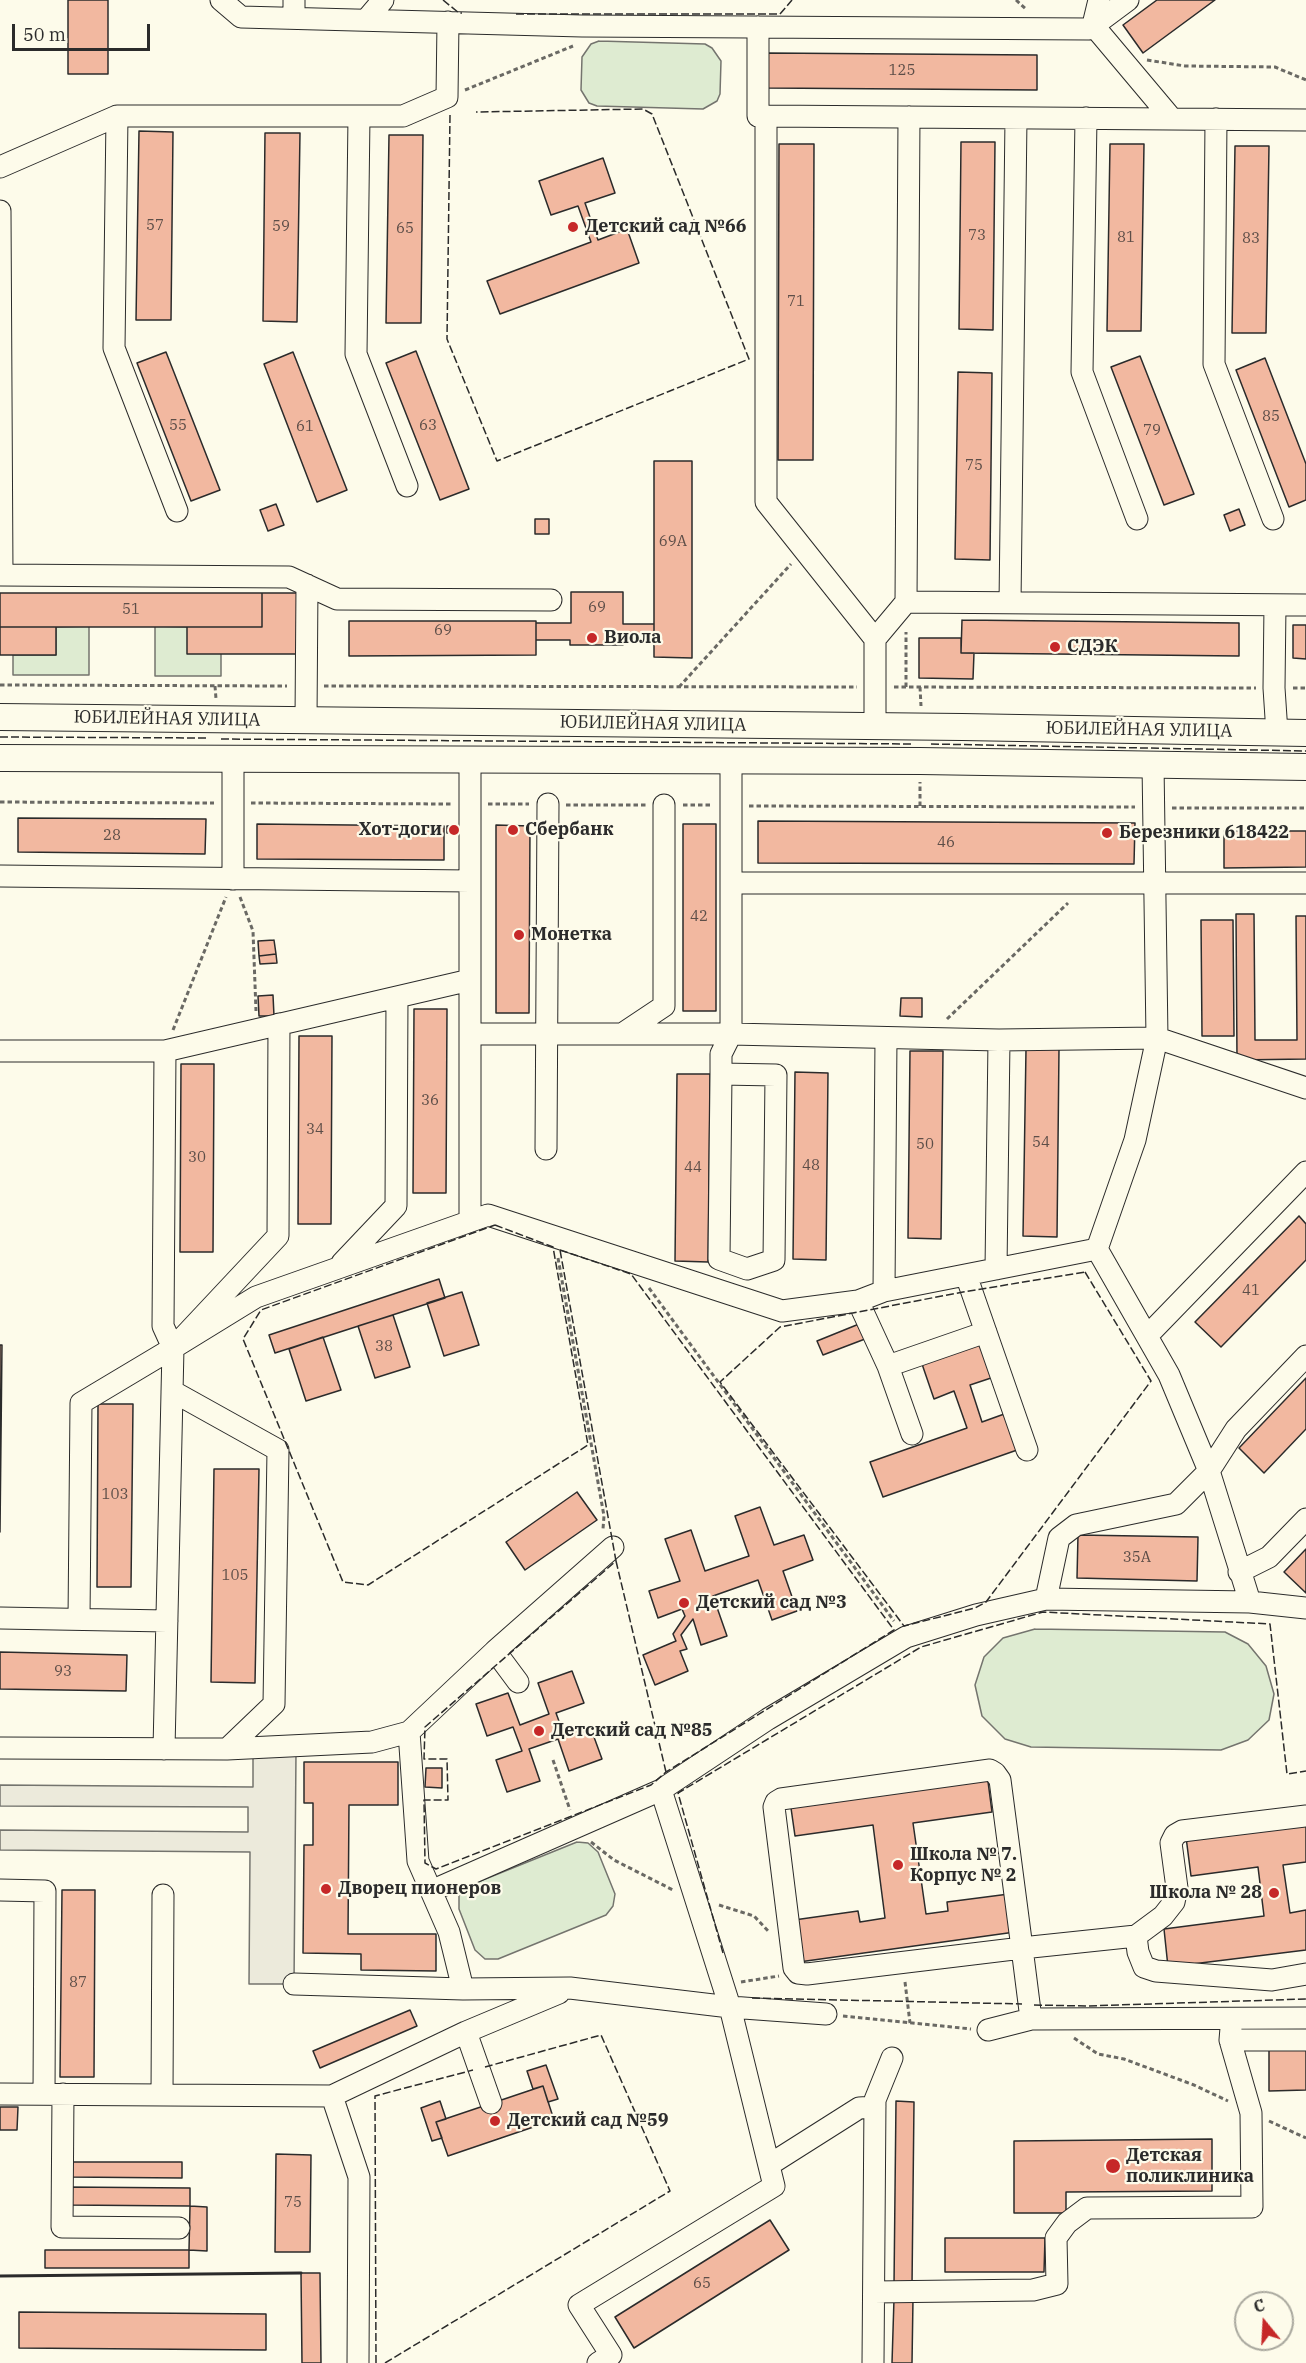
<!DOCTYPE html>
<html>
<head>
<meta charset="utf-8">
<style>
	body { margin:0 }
	#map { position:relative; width:1306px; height:2363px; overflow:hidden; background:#fdfbea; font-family:"IBM Plex Serif",serif }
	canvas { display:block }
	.north { position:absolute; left:1234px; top:2291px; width:60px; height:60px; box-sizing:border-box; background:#fdfbea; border:2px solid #a9a89e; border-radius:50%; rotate:342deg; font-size:16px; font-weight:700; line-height:24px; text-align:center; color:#2b2b2b }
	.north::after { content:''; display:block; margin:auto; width:21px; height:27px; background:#c62828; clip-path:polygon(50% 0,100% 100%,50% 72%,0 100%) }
	.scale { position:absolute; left:12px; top:24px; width:138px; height:27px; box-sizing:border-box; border:3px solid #2b2b2b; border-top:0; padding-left:8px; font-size:18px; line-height:21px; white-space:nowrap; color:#2b2b2b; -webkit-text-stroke:4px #fdfbea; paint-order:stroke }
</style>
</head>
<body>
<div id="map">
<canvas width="1306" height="2363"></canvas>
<div class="north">С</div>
<div class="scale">50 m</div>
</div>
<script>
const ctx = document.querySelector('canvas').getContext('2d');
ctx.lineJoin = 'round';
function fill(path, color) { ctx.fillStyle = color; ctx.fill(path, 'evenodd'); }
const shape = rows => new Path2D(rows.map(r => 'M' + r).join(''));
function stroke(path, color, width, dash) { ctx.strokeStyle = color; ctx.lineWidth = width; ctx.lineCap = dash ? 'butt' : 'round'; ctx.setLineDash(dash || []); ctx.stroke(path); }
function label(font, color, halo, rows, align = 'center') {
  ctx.font = font + ' "IBM Plex Serif",serif'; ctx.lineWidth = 4.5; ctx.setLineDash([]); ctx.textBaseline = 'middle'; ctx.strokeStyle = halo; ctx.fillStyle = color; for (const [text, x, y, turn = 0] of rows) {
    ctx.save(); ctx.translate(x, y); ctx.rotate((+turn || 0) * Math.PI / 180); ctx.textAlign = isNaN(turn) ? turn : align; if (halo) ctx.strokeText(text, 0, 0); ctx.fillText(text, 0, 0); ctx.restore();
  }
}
const green = shape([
	[599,41,705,44,712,48,721,61,720,94,717,101,703,109,597,106,589,103,581,90,582,57,591,44,599,41],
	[89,626,89,675,13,675,13,655,56,655,56,627,89,626],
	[155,626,187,627,221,654,221,676,155,676,155,626],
	[1035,1629,1225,1632,1248,1644,1266,1666,1274,1694,1269,1720,1248,1740,1221,1750,1031,1747,1005,1739,982,1716,975,1685,984,1657,1003,1638,1035,1629],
	[577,1842,588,1843,598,1852,615,1894,613,1906,606,1915,498,1959,485,1959,475,1950,459,1909,459,1896,468,1886,577,1842]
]);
const parking = shape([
	[253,1753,296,1753,294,1984,249,1984,250,1852,0,1850,0,1830,248,1832,248,1807,0,1806,0,1785,253,1787,253,1753]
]);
const building = shape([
	[68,0,108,0,108,74,68,74,68,0],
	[1157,0,1215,0,1143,53,1123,25,1157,0],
	[768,53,1037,55,1037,90,768,88,768,53],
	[139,131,173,132,171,320,136,320,139,131],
	[265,133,300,133,297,322,263,321,265,133],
	[389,135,423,135,421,323,386,323,389,135],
	[961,142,995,142,993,330,959,329,961,142],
	[779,144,814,144,813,460,778,460,779,144],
	[1110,144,1144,144,1141,331,1107,331,1110,144],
	[1235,146,1269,146,1266,333,1232,333,1235,146],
	[603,158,615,193,585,203,598,240,627,229,639,263,500,314,487,281,591,242,578,206,551,215,539,181,603,158],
	[416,351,469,489,440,500,386,363,416,351],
	[166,352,220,490,191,501,137,363,166,352],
	[293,352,347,490,317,502,264,364,293,352],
	[1140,356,1194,494,1164,505,1111,367,1140,356],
	[1265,358,1306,464,1306,500,1289,507,1236,370,1265,358],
	[958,372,992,373,990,560,955,559,958,372],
	[654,461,692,461,692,658,654,657,654,461],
	[276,504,284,525,268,531,260,510,276,504],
	[1239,509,1245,525,1230,531,1224,515,1239,509],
	[535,519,549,519,549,534,535,534,535,519],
	[571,592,623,592,623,624,654,624,654,640,623,640,623,645,570,645,570,640,536,640,536,623,571,623,571,592],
	[0,593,262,593,262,627,0,627,0,593],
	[262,593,298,593,298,654,187,654,187,627,262,627,262,593],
	[962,620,1239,623,1239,656,961,653,962,620],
	[349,621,536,621,536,655,349,656,349,621],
	[1293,625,1306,625,1306,659,1293,658,1293,625],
	[0,627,56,627,56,655,0,655,0,627],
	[919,638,961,638,961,653,974,653,973,679,919,678,919,638],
	[18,818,206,819,205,854,18,852,18,818],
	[758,821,1135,823,1134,864,758,863,758,821],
	[257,824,444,826,444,860,257,859,257,824],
	[683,824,716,824,716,1011,683,1011,683,824],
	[496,825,530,826,529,1013,496,1013,496,825],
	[447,826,460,826,460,833,447,833,447,826],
	[1224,831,1306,831,1306,867,1224,868,1224,831],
	[1236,914,1254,914,1255,1040,1297,1040,1296,916,1306,916,1306,1059,1237,1060,1236,914],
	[1201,920,1233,920,1234,1036,1202,1036,1201,920],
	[274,940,276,954,259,956,258,941,274,940],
	[276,954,277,963,260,964,259,956,276,954],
	[273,995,274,1016,259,1016,258,996,273,995],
	[901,998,922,998,922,1017,900,1016,901,998],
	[414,1009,447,1009,446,1193,413,1193,414,1009],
	[299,1036,332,1036,331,1224,298,1224,299,1036],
	[1026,1049,1059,1049,1057,1237,1023,1236,1026,1049],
	[910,1051,943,1051,941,1239,908,1238,910,1051],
	[181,1064,214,1064,213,1252,180,1252,181,1064],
	[795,1072,828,1073,826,1260,793,1259,795,1072],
	[677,1074,710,1074,708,1262,675,1261,677,1074],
	[1299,1216,1306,1224,1306,1260,1221,1347,1195,1322,1299,1216],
	[439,1279,445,1298,275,1353,269,1335,439,1279],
	[462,1292,479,1345,444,1356,427,1303,462,1292],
	[393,1315,410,1367,375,1378,358,1326,393,1315],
	[859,1324,865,1339,823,1355,817,1341,859,1324],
	[323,1337,341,1390,306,1401,289,1349,323,1337],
	[983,1343,994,1377,970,1385,982,1422,1007,1413,1020,1449,883,1497,870,1462,967,1428,954,1391,934,1399,922,1364,983,1343],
	[0,1345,2,1345,0,1532,0,1345],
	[1306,1378,1306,1429,1264,1473,1239,1448,1306,1378],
	[98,1404,133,1404,131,1587,97,1587,98,1404],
	[214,1469,259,1469,255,1683,211,1682,214,1469],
	[577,1492,597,1520,525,1570,506,1542,577,1492],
	[760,1507,774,1545,804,1535,813,1560,783,1571,797,1611,772,1620,758,1580,713,1596,727,1636,701,1645,693,1619,681,1635,687,1649,680,1651,688,1671,655,1685,643,1655,676,1641,673,1634,685,1616,682,1609,658,1618,649,1591,680,1581,665,1539,691,1530,705,1571,749,1556,735,1516,760,1507],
	[1078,1535,1198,1537,1197,1581,1077,1578,1078,1535],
	[1306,1549,1306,1593,1284,1572,1306,1549],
	[0,1652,127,1655,126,1691,0,1689,0,1652],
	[572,1671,584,1703,556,1713,564,1735,590,1726,602,1759,569,1771,558,1739,529,1749,540,1781,507,1792,496,1760,522,1751,513,1727,487,1736,476,1704,508,1693,520,1725,549,1714,538,1683,572,1671],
	[304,1762,398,1762,398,1805,349,1805,348,1934,436,1934,436,1971,361,1970,361,1954,303,1953,304,1845,313,1845,313,1803,304,1803,304,1762],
	[426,1768,442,1768,442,1788,425,1787,426,1768],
	[987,1774,992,1812,913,1823,926,1914,948,1911,947,1902,1009,1894,1015,1932,799,1962,794,1920,858,1911,860,1922,885,1918,873,1825,795,1836,790,1801,987,1774],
	[1306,1821,1306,1862,1283,1865,1290,1913,1306,1910,1306,1950,1168,1967,1164,1929,1264,1916,1258,1867,1191,1876,1186,1837,1306,1821],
	[62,1890,95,1890,94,2077,60,2077,62,1890],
	[410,2010,417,2026,320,2068,313,2051,410,2010],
	[1269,2050,1306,2050,1306,2090,1269,2091,1269,2050],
	[546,2065,558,2099,548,2102,543,2086,533,2089,527,2071,546,2065],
	[543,2086,554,2120,448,2156,436,2122,543,2086],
	[440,2101,446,2119,436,2122,442,2138,432,2141,421,2108,440,2101],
	[896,2101,914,2102,912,2286,894,2285,896,2101],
	[0,2107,18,2107,17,2130,0,2130,0,2107],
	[1212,2139,1212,2191,1066,2192,1066,2213,1014,2213,1014,2141,1212,2139],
	[276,2154,311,2155,310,2252,275,2252,276,2154],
	[69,2162,182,2162,182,2178,69,2177,69,2162],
	[66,2187,190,2188,190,2206,66,2205,66,2187],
	[190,2206,207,2207,207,2251,189,2250,190,2206],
	[770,2220,789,2250,634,2348,615,2317,770,2220],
	[945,2238,1045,2238,1044,2272,945,2272,945,2238],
	[45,2250,189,2250,189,2268,45,2268,45,2250],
	[301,2273,320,2273,321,2363,302,2363,301,2273],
	[894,2299,913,2299,912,2363,892,2363,894,2299],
	[19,2312,266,2314,266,2350,19,2348,19,2312]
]);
const path = shape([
	[1016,0,1026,9],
	[1147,60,1185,66,1275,67,1306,80],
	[465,90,573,46],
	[0,685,287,686],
	[215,686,216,699],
	[324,686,857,687],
	[679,687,791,564],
	[894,687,1256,688],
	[906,687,906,632],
	[920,687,921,706],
	[1293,688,1306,688],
	[0,802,214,803],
	[251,803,451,804],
	[488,804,529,804],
	[566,805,646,805],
	[683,805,712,805],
	[749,806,1135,807],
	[920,806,920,782],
	[1172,808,1306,808],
	[240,897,253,931,256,1011],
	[947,1019,1068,903],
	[173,1030,226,897],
	[558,1258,604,1516,603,1529],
	[649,1288,894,1621],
	[553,1760,570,1810],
	[591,1842,614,1860,673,1890],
	[719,1905,754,1916,769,1932],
	[741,1982,779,1976],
	[905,1982,910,2023],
	[843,2016,971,2029],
	[1074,2038,1098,2054,1124,2059,1194,2085,1228,2101],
	[1269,2121,1306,2138]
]);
const minor = shape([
	[221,0,241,17,582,26,1089,29,1128,0],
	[1099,0,1093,25,1172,119],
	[294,18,294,0],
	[366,20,383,0],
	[758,27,758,116,766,116],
	[117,116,114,348,177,511],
	[359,116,356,354,407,486],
	[1086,118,1082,372,1137,519],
	[1216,119,1214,364,1273,519],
	[0,167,117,116,403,116,447,97,448,22],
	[0,211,2,575],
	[0,575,289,577,337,599,551,600],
	[906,602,1306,605],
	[1010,603,1016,118],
	[1275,605,1274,688,1277,733],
	[875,639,766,502,766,116,1306,120],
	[306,720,307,585],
	[875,726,875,639,906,602,909,117],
	[470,760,470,1034,731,1034,731,760],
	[0,876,470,881],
	[233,879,233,759],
	[731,883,1306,883],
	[622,1034,664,1006,664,805],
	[0,1051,165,1051,470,980],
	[721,1074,776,1075,774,1260,747,1269,719,1259,721,1074,721,1054,731,1034,999,1040,1157,1038,1306,1088],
	[546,1149,548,804],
	[470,1221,470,1034],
	[1097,1249,1169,1375,1209,1471,1250,1602],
	[342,1263,396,1206,397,997],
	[996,1269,999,1040],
	[966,1275,1027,1450],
	[884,1291,886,1038],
	[858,1301,888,1366,912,1434],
	[1147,1336,1306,1172],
	[173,1348,256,1297,488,1215,782,1311,858,1301,884,1291,1097,1249,1135,1140,1157,1038,1153,764],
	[888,1366,986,1332],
	[172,1391,278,1450,274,1704,227,1749],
	[1239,1572,1269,1557,1306,1519],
	[1046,1599,1059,1538,1076,1525,1176,1504,1209,1471,1236,1429,1306,1356],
	[0,1618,167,1621],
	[79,1619,81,1403,173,1348,163,1326,165,1051],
	[495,1651,518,1682],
	[409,1732,418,1861,449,1932,463,1989],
	[0,1748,227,1749,372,1742,409,1732,495,1651,613,1547],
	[164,1749,173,1348,278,1236,279,1024],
	[661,1790,768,1719,906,1637,976,1615,1046,1599,1250,1602,1306,1608],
	[0,1890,45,1891,44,2094],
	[431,1891,661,1790,730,2007,826,2014],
	[1136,1936,1163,1916,1174,1902,1177,1888,1171,1843,1175,1835,1182,1831,1306,1816],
	[294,1984,463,1989,570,1988,730,2007,774,2186,579,2305,611,2355,598,2363],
	[1031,2019,1022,1948,1000,1780,995,1773,990,1770,781,1799,776,1802,774,1807,794,1968,798,1973,807,1974,1022,1948,1136,1936,1138,1952,1144,1967,1156,1971,1272,1980,1306,1974],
	[1231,2028,1230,2040,1306,2040],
	[988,2030,1031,2019,1306,2018],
	[466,2032,491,2103],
	[0,2094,332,2096,466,2032,559,1993],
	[63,2094,62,2227,179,2228],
	[162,2095,163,1895],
	[332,2096,359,2177,358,2363],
	[769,2165,859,2108,875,2107],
	[874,2292,1033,2290,1057,2284,1056,2238,1067,2223,1087,2208,1252,2207,1251,2113,1230,2040],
	[873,2363,875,2100,892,2058]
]);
const major = shape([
	[0,717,962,727,1306,733],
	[0,758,920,761,1306,767]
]);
const fence = shape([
	[443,0,459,13,462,13],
	[516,14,780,14,792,0],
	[450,115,447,339,497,461,749,359,652,114,643,109,476,112],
	[0,737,208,738],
	[221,739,913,744],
	[931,744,1306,751],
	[495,1225,553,1247,588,1445,368,1585,343,1582,243,1339,261,1310,495,1225],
	[560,1250,631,1274,894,1630,666,1772,651,1785,436,1869,425,1863,424,1800,448,1800,447,1759,424,1759,425,1727,616,1561,560,1250],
	[1085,1272,1151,1381,986,1602,975,1608,904,1626,720,1382,780,1327,963,1292,1085,1272],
	[616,1561,666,1772],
	[723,1953,678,1793,921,1647,1043,1612,1270,1624,1287,1774,1306,1771],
	[752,1998,1022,2004],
	[1034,2005,1086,2006,1306,1999],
	[376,2363,375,2096,473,2070],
	[385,2363,670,2191,601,2035,485,2067]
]);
const wall = shape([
	[0,2276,301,2273]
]);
const markers = [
	[573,227,6,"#c62828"],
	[592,638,6,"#c62828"],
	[1055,647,6,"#c62828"],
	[454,830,6,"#c62828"],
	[513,830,6,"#c62828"],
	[1107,833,6,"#c62828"],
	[519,935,6,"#c62828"],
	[684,1603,6,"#c62828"],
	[539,1731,6,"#c62828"],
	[898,1865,6,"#c62828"],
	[326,1889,6,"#c62828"],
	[1274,1893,6,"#c62828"],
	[495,2121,6,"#c62828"],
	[1113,2166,8,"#c62828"]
];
const numberNames = [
	["125",902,71],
	["57",155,226],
	["59",281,227],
	["65",405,229],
	["73",977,236],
	["81",1126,238],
	["83",1251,239],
	["71",796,302],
	["85",1271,417],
	["55",178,426],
	["63",428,426],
	["61",305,427],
	["79",1152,431],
	["75",974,466],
	["69А",673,542],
	["69",597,608],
	["51",131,610],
	["69",443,631],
	["28",112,836],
	["46",946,843],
	["42",699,917],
	["36",430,1101],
	["34",315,1130],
	["54",1041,1143],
	["50",925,1145],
	["30",197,1158],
	["48",811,1166],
	["44",693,1168],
	["41",1251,1291],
	["38",384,1347],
	["103",115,1495],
	["35А",1137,1558],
	["105",235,1576],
	["93",63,1672],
	["87",78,1983],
	["75",293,2203],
	["65",702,2284]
];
const poiNames = [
	["Детский сад №66",585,227],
	["Виола",604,638],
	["СДЭК",1067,647],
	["Хот-доги",442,830,"right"],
	["Сбербанк",525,830],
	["Березники 618422",1119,833],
	["Монетка",531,935],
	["Детский сад №3",696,1603],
	["Детский сад №85",551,1731],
	["Школа № 7.",910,1855],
	["Корпус № 2",910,1876],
	["Дворец пионеров",338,1889],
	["Школа № 28",1262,1893,"right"],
	["Детский сад №59",507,2121],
	["Детская",1126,2156],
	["поликлиника",1126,2177]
];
const streetNames = [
	["ЮБИЛЕЙНАЯ УЛИЦА",167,719,1],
	["ЮБИЛЕЙНАЯ УЛИЦА",653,724,1],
	["ЮБИЛЕЙНАЯ УЛИЦА",1139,730,1]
];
fill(green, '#deebd1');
stroke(green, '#74746e', 1.5);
fill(parking, '#eceadb');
stroke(parking, '#74746e', 1.5);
fill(building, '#f2b8a0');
stroke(building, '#2b2b2b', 1.5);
stroke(minor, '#2b2b2b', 23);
stroke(major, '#2b2b2b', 28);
stroke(path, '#6a6964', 3, [4.5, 3]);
stroke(minor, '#fdfbea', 21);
stroke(major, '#fdfbea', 26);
stroke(fence, '#2b2b2b', 1.5, [8, 3]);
stroke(wall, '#2b2b2b', 3);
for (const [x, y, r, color] of markers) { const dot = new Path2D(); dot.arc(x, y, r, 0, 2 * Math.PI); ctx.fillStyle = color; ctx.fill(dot); stroke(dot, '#fdfbea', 2); }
label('15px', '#5d4e48', null, numberNames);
label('bold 18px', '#2b2b2b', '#fdfbea', poiNames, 'left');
label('18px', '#2b2b2b', '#fdfbea', streetNames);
</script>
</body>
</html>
